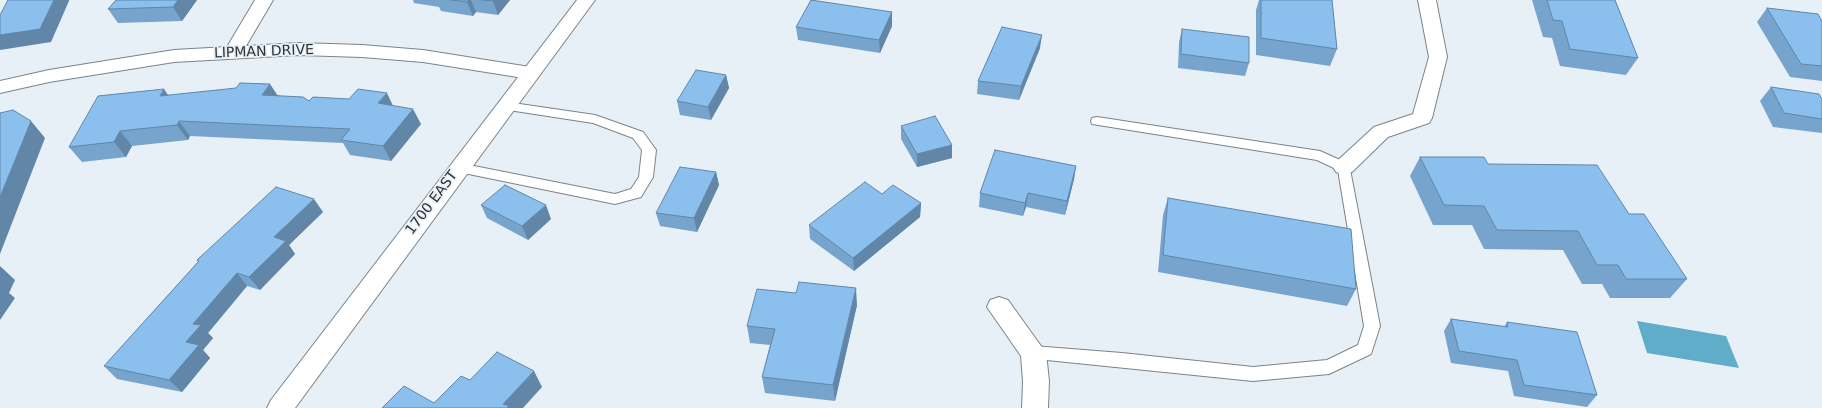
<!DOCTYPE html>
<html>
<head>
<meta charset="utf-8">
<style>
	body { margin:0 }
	canvas { display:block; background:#e8f0f7 }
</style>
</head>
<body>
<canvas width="1822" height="408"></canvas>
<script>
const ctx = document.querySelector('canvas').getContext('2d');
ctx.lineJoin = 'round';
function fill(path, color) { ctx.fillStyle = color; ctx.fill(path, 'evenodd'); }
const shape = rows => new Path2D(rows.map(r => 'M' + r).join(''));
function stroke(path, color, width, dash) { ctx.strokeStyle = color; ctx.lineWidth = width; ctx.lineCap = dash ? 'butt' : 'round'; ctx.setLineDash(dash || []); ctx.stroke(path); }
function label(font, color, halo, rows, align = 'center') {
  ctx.font = font + ' "DejaVu Sans",sans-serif'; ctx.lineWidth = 3.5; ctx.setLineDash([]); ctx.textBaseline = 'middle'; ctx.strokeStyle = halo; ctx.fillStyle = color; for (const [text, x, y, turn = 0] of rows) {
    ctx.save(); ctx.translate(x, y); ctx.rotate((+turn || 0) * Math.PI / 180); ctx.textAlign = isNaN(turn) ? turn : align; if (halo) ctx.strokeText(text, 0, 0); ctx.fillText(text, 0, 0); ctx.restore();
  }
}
const water = shape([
	[1637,321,1726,336,1739,368,1647,353]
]);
const lane = shape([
	[506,102,595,115,643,132,656,150,653,177,641,197,615,204,454,171,452,168,454,165,459,163,615,194,631,189,639,177,642,150,633,138,593,123,502,109,500,106,502,103,506,102],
	[1097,117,1320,151,1349,164,1380,326,1371,354,1329,374,1253,381,1027,358,1025,353,1027,348,1033,346,1122,353,1253,367,1327,360,1358,345,1364,326,1338,170,1317,160,1092,124,1091,121,1092,118,1097,117]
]);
const street = shape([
	[255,0,273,0,246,46,299,43,362,45,423,50,530,67,537,69,540,73,537,77,530,79,423,62,362,57,299,55,174,62,49,82,0,93,0,81,49,70,174,50,227,47,255,0],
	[1418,0,1436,0,1447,57,1432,118,1429,123,1388,137,1352,172,1344,174,1336,172,1333,167,1336,162,1374,127,1413,114,1429,57,1418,0],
	[999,297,1008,300,1046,353,1049,381,1048,408,1022,408,1023,381,1021,356,987,307,990,300,999,297]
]);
const secondary = shape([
	[577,0,595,0,295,408,267,408,271,400,577,0]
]);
const wall = shape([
	[116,0,197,0,182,21,118,23,108,9],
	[413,0,510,0,498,15,476,12,473,16,441,11,439,7,414,3],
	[1259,0,1332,0,1337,49,1330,66,1256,55,1256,10],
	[1532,0,1615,0,1638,58,1626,75,1560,66,1552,38,1543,37],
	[1767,8,1822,21,1822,81,1790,77,1757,22],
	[892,12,892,26,880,53,798,40,796,27],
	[1182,29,1249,63,1245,76,1178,68,1179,42],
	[1040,48,1019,100,977,94,978,81],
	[726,75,729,88,711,120,680,115,677,101],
	[1771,87,1822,99,1822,133,1773,127,1760,101],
	[168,95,277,95,309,101,393,106,421,124,391,161,350,155,343,143,190,136,188,140,132,146,126,157,82,162,69,147],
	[901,126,952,145,952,158,917,167,901,139],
	[1420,157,1488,164,1629,214,1687,279,1670,298,1610,298,1602,284,1582,284,1563,250,1484,249,1472,225,1433,225,1410,176],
	[1076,166,1074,179,1065,215,1026,207,1023,216,979,207,980,193],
	[716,172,719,185,697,232,660,226,656,213],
	[882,194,921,203,920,217,854,271,810,239,809,225],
	[1168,198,1356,289,1347,306,1158,272,1163,215],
	[481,205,551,219,528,240,487,218],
	[323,212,289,245,295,254,260,290,247,286,208,333,213,338,203,350,210,358,182,392,117,379,104,366,198,262,197,260],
	[857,305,835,401,765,393,762,377,770,345,750,343,747,326],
	[1451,319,1504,327,1507,322,1597,395,1587,407,1514,396,1508,371,1451,363,1444,331]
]);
const shadedWall = shape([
	[54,0,69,0,69,1,51,42,0,50,0,35],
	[178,0,197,0,182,21,173,7],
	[469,0,471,0,476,12,473,16,467,2],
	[494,0,510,0,498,15,493,1],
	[892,12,892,26,880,53,879,40],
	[1042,35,1040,48,1019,100,1021,86],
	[726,75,729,88,711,120,708,107],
	[270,84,280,99,262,95],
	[164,89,174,104,160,96],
	[387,93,394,108,378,103],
	[413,109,421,124,391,161,383,146],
	[31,121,45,138,0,254,0,197],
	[179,121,190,136,188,140,177,125],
	[120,131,132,146,126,157,114,142],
	[952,145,952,158,917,167,917,154],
	[1076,166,1074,179,1065,215,1067,201],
	[716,172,719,185,697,232,694,218],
	[1028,193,1026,207,1023,216,1025,203],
	[314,199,323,212,289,245,295,254,260,290,249,277,274,237],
	[921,203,920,217,854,271,853,258],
	[546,205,551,219,528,240,522,226],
	[0,266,15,280,9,293,15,298,0,320],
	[237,273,247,286,208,333,213,338,203,350,210,358,182,392,169,380,186,342,193,324],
	[856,288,857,305,835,401,833,385],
	[534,371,542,387,523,408,506,408,503,404]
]);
const building = shape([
	[8,0,54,0,40,29,0,35,0,15,8,0],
	[116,0,178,0,173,7,108,9,116,0],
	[451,0,469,0,467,2,451,0],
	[482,0,494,0,493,1,482,0],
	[811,0,892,12,879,40,796,27,811,0],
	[1261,0,1332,0,1337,49,1261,38,1261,0],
	[1547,0,1615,0,1638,58,1570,49,1562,21,1553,20,1547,0],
	[1767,8,1818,14,1822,21,1822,66,1801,64,1767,8],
	[1002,27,1042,35,1021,86,978,81,1002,27],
	[1182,29,1249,37,1249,63,1181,54,1182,29],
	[696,70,726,75,708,107,677,101,696,70],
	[240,83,270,84,262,95,303,97,309,101,313,97,349,99,358,89,387,93,378,103,413,109,383,146,341,140,350,129,179,121,177,125,120,131,114,142,69,147,98,96,164,89,160,96,236,88,240,83],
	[1771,87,1819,94,1822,99,1822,119,1784,113,1771,87],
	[13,110,31,121,0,197,0,113,13,110],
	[935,116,952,145,917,154,901,126,935,116],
	[995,150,1076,166,1067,201,1028,193,1025,203,980,193,995,150],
	[1420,157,1484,157,1488,164,1597,165,1629,214,1644,214,1687,279,1626,279,1618,265,1597,265,1578,231,1497,230,1484,206,1444,205,1420,157],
	[680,167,716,172,694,218,656,213,680,167],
	[865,182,882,194,893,185,921,203,853,258,809,225,865,182],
	[505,185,546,205,522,226,481,205,505,185],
	[276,187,314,199,274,237,286,241,249,277,237,273,193,324,201,325,186,342,199,345,169,380,104,366,199,261,197,260,276,187],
	[1168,198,1351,229,1356,289,1163,255,1168,198],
	[799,282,856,288,833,385,762,377,775,329,747,326,757,289,796,293,799,282],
	[1451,319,1508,327,1507,322,1577,332,1597,395,1524,385,1517,360,1459,351,1451,319],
	[497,352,534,371,503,404,509,406,507,408,382,408,404,386,434,403,461,376,470,380,497,352]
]);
const streetNames = [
	["LIPMAN DRIVE",264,52,-2],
	["1700 EAST",432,203,-53]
];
fill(water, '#5fadc9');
stroke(lane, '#7c8389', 2);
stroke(street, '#7c8389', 2);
stroke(secondary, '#7c8389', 2);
fill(lane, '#fff');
fill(street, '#fff');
fill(secondary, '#fff');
fill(wall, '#77a4cd');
fill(shadedWall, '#6186a7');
fill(building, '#8abfee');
stroke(building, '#6186a7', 1);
label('14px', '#2e3133', '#e8f0f7', streetNames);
</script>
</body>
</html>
